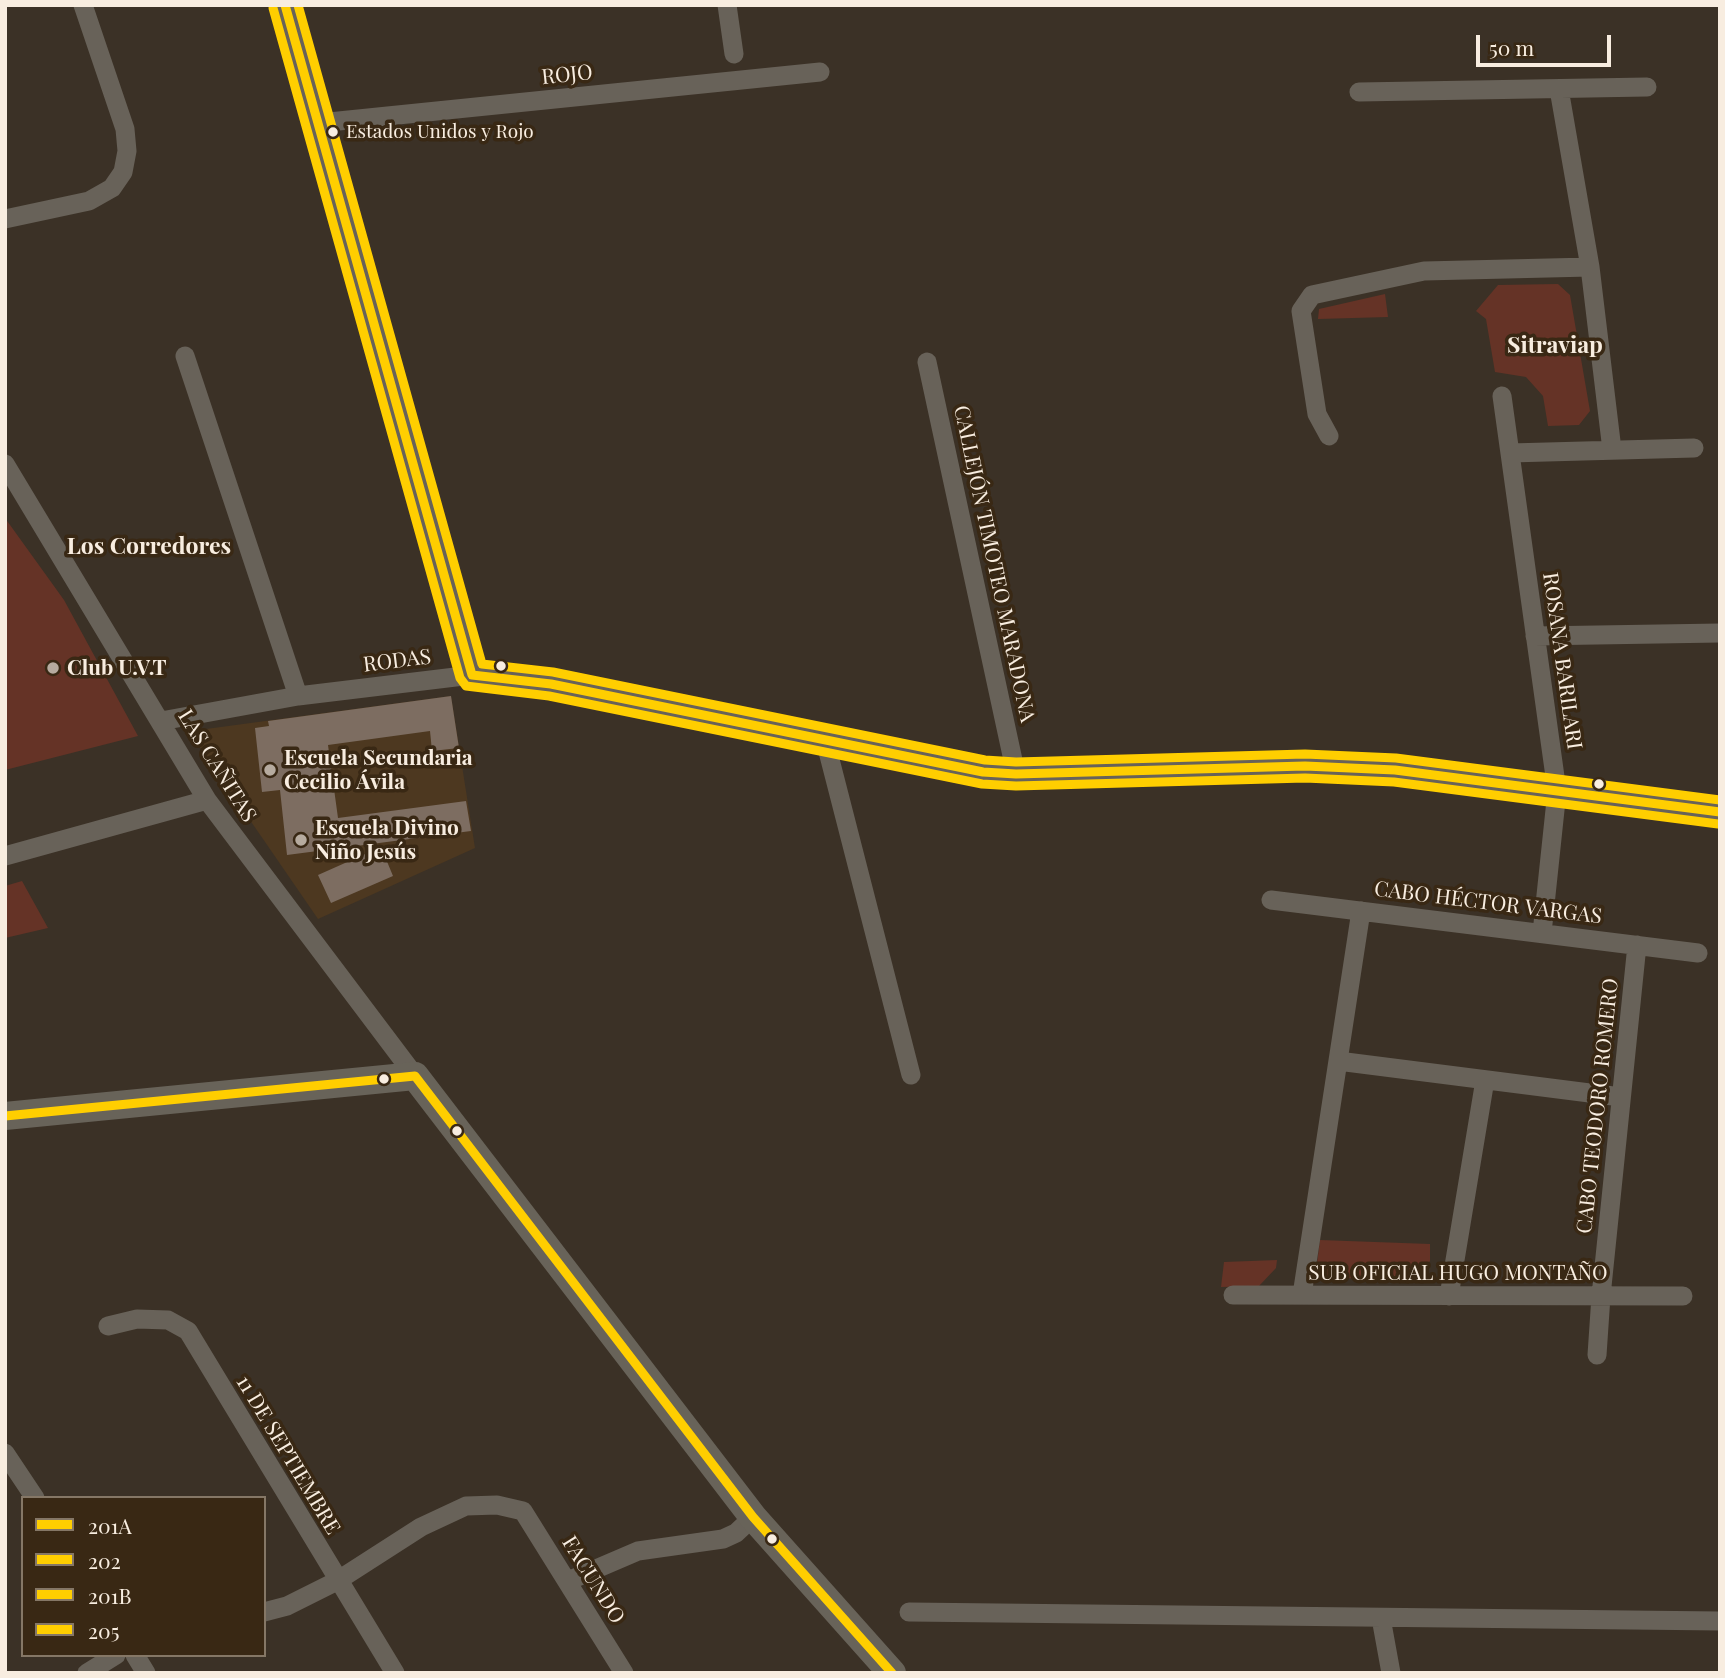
<!DOCTYPE html>
<html>
<head>
<meta charset="utf-8">
<style>
	body { margin:0 }
	#map { position:relative; width:1725px; height:1678px; overflow:hidden; background:#3b3126; font-family:"Playfair Display",serif }
	canvas { display:block }
	.frame { position:absolute; inset:0; border:7px solid #f8ede0; pointer-events:none }
	.legend { position:absolute; left:21px; top:1496px; width:245px; height:161px; box-sizing:border-box; background:#392814; border:2px solid #857766; margin:0; padding:9px 12px; list-style:none; font-size:21px; color:#f8ede0 }
	.legend li { display:flex; align-items:center; gap:14px; height:35px }
	.legend b { width:35px; border:2px solid #857766 }
	.scale { position:absolute; left:1476px; top:35px; width:135px; height:32px; box-sizing:border-box; border:4px solid #f8ede0; border-top:0; padding-left:9px; font-size:21px; line-height:24px; white-space:nowrap; color:#f8ede0; -webkit-text-stroke:5px #392814; paint-order:stroke }
</style>
</head>
<body>
<div id="map">
<canvas width="1725" height="1678"></canvas>
<div class="frame"></div>
<ul class="legend">
<li><b style="height:9px;background:#ffce00"></b>201A</li>
<li><b style="height:9px;background:#ffce00"></b>202</li>
<li><b style="height:9px;background:#ffce00"></b>201B</li>
<li><b style="height:9px;background:#ffce00"></b>205</li>
</ul>
<div class="scale">50 m</div>
</div>
<script>
const ctx = document.querySelector('canvas').getContext('2d');
ctx.lineJoin = 'round';
function fill(path, color) { ctx.fillStyle = color; ctx.fill(path, 'evenodd'); }
const shape = rows => new Path2D(rows.map(r => 'M' + r).join(''));
function stroke(path, color, width, dash) { ctx.strokeStyle = color; ctx.lineWidth = width; ctx.lineCap = dash ? 'butt' : 'round'; ctx.setLineDash(dash || []); ctx.stroke(path); }
function label(font, color, halo, rows, align = 'center') {
  ctx.font = font + ' "Playfair Display",serif'; ctx.lineWidth = 7; ctx.setLineDash([]); ctx.textBaseline = 'middle'; ctx.strokeStyle = halo; ctx.fillStyle = color; for (const [text, x, y, turn = 0] of rows) {
    ctx.save(); ctx.translate(x, y); ctx.rotate((+turn || 0) * Math.PI / 180); ctx.textAlign = isNaN(turn) ? turn : align; if (halo) ctx.strokeText(text, 0, 0); ctx.fillText(text, 0, 0); ctx.restore();
  }
}
const built = shape([
	[451,696,475,848,318,919,199,746,206,729]
]);
const green = shape([
	[1558,284,1570,295,1590,411,1579,425,1548,426,1543,396,1526,377,1495,372,1486,319,1476,311,1498,285],
	[1385,294,1388,317,1318,319,1319,309],
	[5,518,64,600,138,736,5,770],
	[22,881,48,928,5,938,5,886],
	[1320,1240,1430,1244,1430,1261,1416,1276,1325,1279,1316,1271],
	[1277,1260,1276,1268,1259,1286,1221,1287,1224,1262]
]);
const building = shape([
	[451,696,459,748,432,751,430,731,328,745,338,818,466,801,471,831,287,855,280,790,262,792,255,728,269,726,268,721],
	[381,847,393,876,331,903,318,875]
]);
const street = shape([
	[285,5,472,675],
	[727,5,734,54],
	[1559,89,1590,267,1612,450],
	[1359,92,1647,87],
	[319,123,820,72],
	[5,219,89,201,112,188,123,172,127,151,125,129,83,5],
	[185,356,298,696],
	[927,362,1016,774],
	[1502,396,1557,791,1542,933],
	[1329,436,1317,414,1301,311,1312,295,1424,271,1590,267],
	[1510,453,1694,448],
	[5,464,207,800,415,1076],
	[1535,636,1720,633],
	[161,721,298,696,472,675,551,684,983,772,1016,774,1305,766,1395,770,1720,812],
	[825,740,911,1075],
	[5,856,207,800],
	[1271,900,1698,953],
	[1338,1061,1621,1097],
	[1233,1295,1683,1296],
	[1302,1295,1361,911],
	[1449,1296,1485,1080],
	[108,1326,137,1319,168,1320,188,1331,395,1673],
	[1597,1355,1601,1296,1637,945],
	[5,1453,35,1498],
	[568,1581,638,1551,723,1539,736,1533,753,1517],
	[264,1612,287,1606,337,1581,421,1527,466,1506,497,1505,523,1511,624,1673],
	[909,1612,1720,1621],
	[1381,1618,1391,1673],
	[135,1655,146,1673],
	[87,1673,116,1655]
]);
const secondary = shape([
	[5,1116,415,1076,753,1517,892,1673]
]);
const bus1 = shape([
	[285,5,472,675,551,684,983,772,1016,774,1305,766,1395,770,1720,812]
]);
const bus2 = shape([
	[273,8,460,678,466,686,549,696,982,784,1016,786,1305,778,1394,782,1718,824]
]);
const bus3 = shape([
	[298,5,482,664,553,672,985,760,1016,762,1305,754,1396,758,1720,800]
]);
const bus4 = shape([
	[5,1116,415,1076,753,1517,892,1673]
]);
const markers = [
	[333,132,6,"#f8ede0"],
	[501,666,6,"#f8ede0"],
	[53,668,7,"#b6ab9f"],
	[270,770,7,"#b6ab9f"],
	[1599,784,6,"#f8ede0"],
	[301,840,7,"#b6ab9f"],
	[384,1079,6,"#f8ede0"],
	[457,1131,6,"#f8ede0"],
	[772,1539,6,"#f8ede0"]
];
const busNames = [
	["Estados Unidos y Rojo",346,132]
];
const streetNames = [
	["ROJO",567,75,-6],
	["CALLEJÓN TIMOTEO MARADONA",994,564,78],
	["RODAS",397,661,-7],
	["ROSANA BARILARI",1562,661,82],
	["LAS CAÑITAS",217,766,58],
	["CABO HÉCTOR VARGAS",1488,903,7],
	["CABO TEODORO ROMERO",1598,1106,-84],
	["SUB OFICIAL HUGO MONTAÑO",1458,1273],
	["11 DE SEPTIEMBRE",288,1455,59],
	["FACUNDO",593,1580,58]
];
const poiNames = [
	["Club U.V.T",67,668],
	["Escuela Secundaria",284,758],
	["Cecilio Ávila",284,782],
	["Escuela Divino",315,828],
	["Niño Jesús",315,852]
];
const neighbourhoodNames = [
	["Sitraviap",1555,346],
	["Los Corredores",149,547]
];
fill(built, '#4d3820');
fill(green, '#653326');
fill(building, '#7d6d61');
stroke(street, '#686259', 19);
stroke(secondary, '#686359', 28);
stroke(bus1, '#ffce00', 9);
stroke(bus2, '#ffce00', 9);
stroke(bus3, '#ffce00', 9);
stroke(bus4, '#ffce00', 9);
for (const [x, y, r, color] of markers) { const dot = new Path2D(); dot.arc(x, y, r, 0, 2 * Math.PI); ctx.fillStyle = color; ctx.fill(dot); stroke(dot, '#392814', 2.5); }
label('19px', '#f8ede0', '#392814', busNames, 'left');
label('21px', '#f8ede0', '#392814', streetNames);
label('bold 21px', '#f8ede0', '#392814', poiNames, 'left');
label('bold 23px', '#f8ede0', '#392814', neighbourhoodNames);
</script>
</body>
</html>
